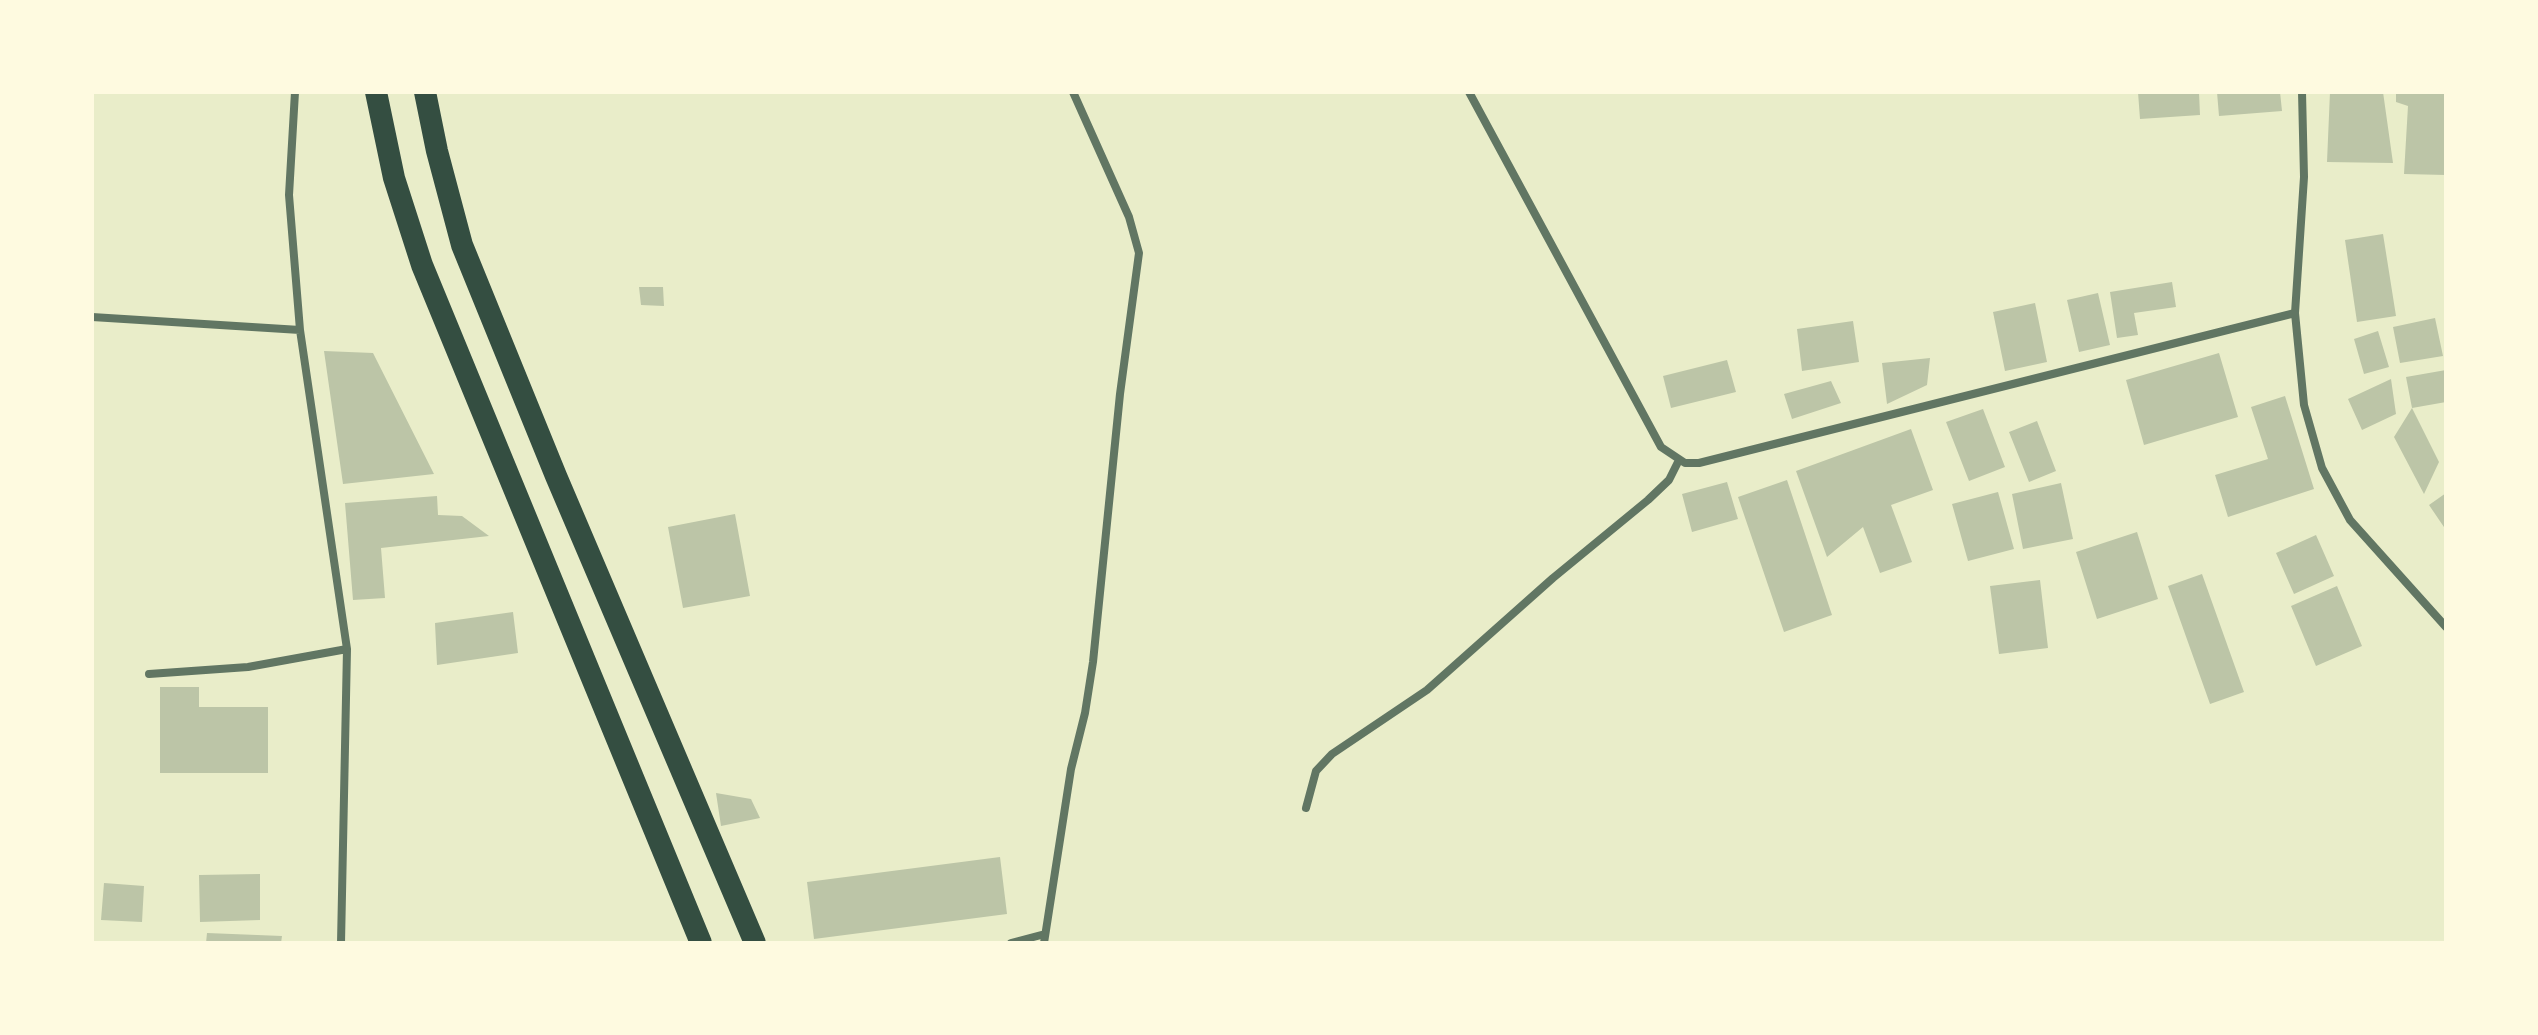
<!DOCTYPE html>
<html>
<head>
<meta charset="utf-8">
<style>
	body { margin:0 }
	#map { position:relative; width:2538px; height:1035px; overflow:hidden; background:#e9edc9; font-family:"Fira Sans Condensed",sans-serif }
	canvas { display:block }
	.frame { position:absolute; inset:0; border:94px solid #fefae0; pointer-events:none }
</style>
</head>
<body>
<div id="map">
<canvas width="2538" height="1035"></canvas>
<div class="frame"></div>
</div>
<script>
const ctx = document.querySelector('canvas').getContext('2d');
ctx.lineJoin = 'round';
function fill(path, color) { ctx.fillStyle = color; ctx.fill(path, 'evenodd'); }
const shape = rows => new Path2D(rows.map(r => 'M' + r).join(''));
function stroke(path, color, width, dash) { ctx.strokeStyle = color; ctx.lineWidth = width; ctx.lineCap = dash ? 'butt' : 'round'; ctx.setLineDash(dash || []); ctx.stroke(path); }
const building = shape([
	[2138,92,2199,92,2200,115,2140,119],
	[2217,92,2280,92,2282,111,2219,116],
	[2330,92,2383,92,2393,163,2327,162],
	[2396,92,2446,92,2446,175,2404,174,2408,106,2396,102],
	[2383,234,2396,316,2357,322,2345,240],
	[2172,282,2176,307,2134,313,2138,335,2117,338,2110,292],
	[639,287,663,287,664,306,641,305],
	[2098,293,2110,345,2079,352,2067,300],
	[2035,303,2047,362,2005,371,1993,312],
	[2435,318,2443,356,2400,363,2393,327],
	[1853,321,1859,362,1802,371,1797,329],
	[2378,331,2389,367,2364,374,2354,339],
	[324,351,373,353,434,474,343,484],
	[2219,353,2238,417,2144,445,2126,380],
	[1930,358,1927,385,1887,404,1882,363],
	[1727,360,1736,392,1671,408,1663,376],
	[2446,370,2446,402,2412,408,2406,377],
	[2391,379,2396,414,2362,430,2348,399],
	[1831,381,1841,403,1792,419,1784,394],
	[2285,396,2314,489,2228,517,2215,475,2268,459,2251,407],
	[2412,408,2439,462,2424,494,2394,437],
	[1983,409,2005,467,1969,481,1946,422],
	[2037,421,2056,471,2029,482,2009,432],
	[1911,429,1933,490,1891,505,1912,562,1880,573,1863,527,1827,557,1796,471],
	[1787,480,1832,615,1784,632,1738,497],
	[1727,482,1738,519,1692,532,1682,494],
	[2061,483,2073,539,2023,549,2012,494],
	[1998,492,2014,549,1968,561,1952,504],
	[2446,493,2446,530,2429,505],
	[437,496,438,515,462,516,489,536,381,548,385,598,353,600,345,503],
	[735,514,750,596,683,608,668,527],
	[2137,532,2158,599,2097,619,2076,552],
	[2316,535,2334,576,2294,594,2276,553],
	[2202,574,2244,692,2210,704,2168,586],
	[2040,580,2048,648,1999,654,1990,586],
	[2337,586,2362,646,2316,666,2291,606],
	[513,612,518,653,437,665,435,623],
	[160,687,199,687,199,707,268,707,268,773,160,773],
	[716,793,751,799,760,818,721,826],
	[1000,857,1007,914,814,939,807,882],
	[260,874,260,920,200,922,199,875],
	[104,883,144,886,142,922,101,920],
	[207,933,282,936,281,943,206,943]
]);
const minor = shape([
	[295,92,289,195,300,330,347,649,341,943],
	[1469,92,1661,447,1685,463,1699,463,2295,313],
	[2302,92,2304,177,2295,313,2304,405,2322,468,2350,520,2446,627],
	[92,317,300,330],
	[149,674,248,667,347,649],
	[1306,808,1316,771,1332,754,1427,690,1553,578,1648,500,1669,480,1679,460],
	[1011,943,1045,934],
	[1044,943,1071,769,1085,713,1093,662,1120,394,1139,253,1129,217,1073,92]
]);
const trunk = shape([
	[376,92,394,178,422,265,701,943],
	[425,92,437,151,462,245,556,476,755,943]
]);
fill(building, '#bcc5a7');
stroke(minor, '#617663', 8);
stroke(trunk, '#344e41', 22);
</script>
</body>
</html>
